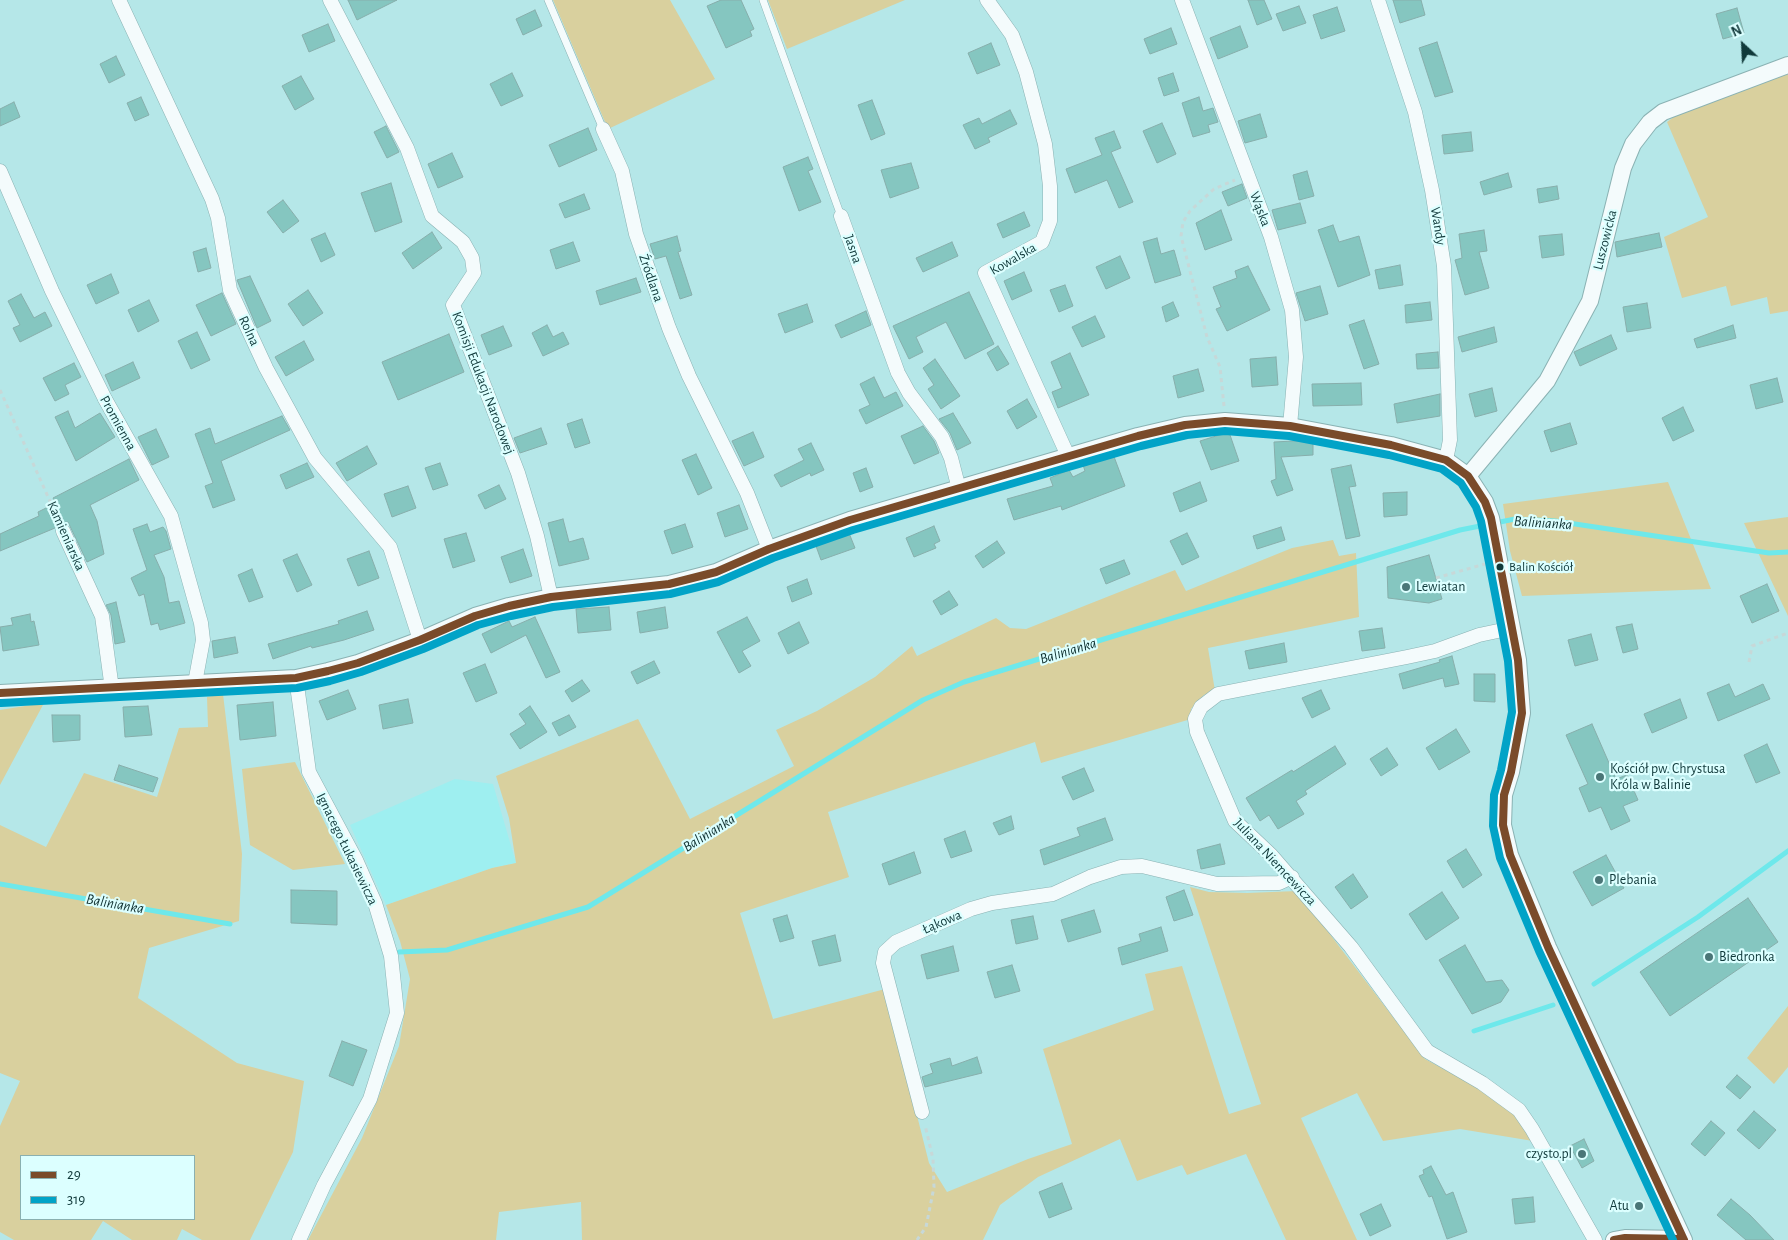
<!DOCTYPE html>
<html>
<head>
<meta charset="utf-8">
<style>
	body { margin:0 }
	#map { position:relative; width:1788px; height:1240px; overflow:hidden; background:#b5e7e8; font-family:"Alegreya Sans",sans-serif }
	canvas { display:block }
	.legend { position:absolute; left:20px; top:1155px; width:175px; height:65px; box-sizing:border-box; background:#dcffff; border:1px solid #8ab0b0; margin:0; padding:6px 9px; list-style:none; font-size:15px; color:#10393a }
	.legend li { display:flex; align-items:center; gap:10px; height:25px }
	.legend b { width:25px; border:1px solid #8ab0b0 }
	.north { position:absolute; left:1718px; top:20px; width:50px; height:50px; -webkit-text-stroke:4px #dcffff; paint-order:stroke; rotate:335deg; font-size:14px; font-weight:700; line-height:20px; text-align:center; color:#10393a }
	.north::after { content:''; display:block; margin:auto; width:18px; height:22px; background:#10393a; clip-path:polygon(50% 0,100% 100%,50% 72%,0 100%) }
</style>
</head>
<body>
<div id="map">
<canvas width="1788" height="1240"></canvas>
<ul class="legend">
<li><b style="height:6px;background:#7a4b2a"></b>29</li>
<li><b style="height:6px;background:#01a3c7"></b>319</li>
</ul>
<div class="north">N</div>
</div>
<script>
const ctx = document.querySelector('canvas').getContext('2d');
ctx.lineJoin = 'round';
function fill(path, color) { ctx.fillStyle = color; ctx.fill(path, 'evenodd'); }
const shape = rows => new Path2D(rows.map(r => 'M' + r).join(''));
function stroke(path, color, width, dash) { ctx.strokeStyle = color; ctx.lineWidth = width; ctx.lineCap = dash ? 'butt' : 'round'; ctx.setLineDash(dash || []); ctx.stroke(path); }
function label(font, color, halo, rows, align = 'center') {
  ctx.font = font + ' "Alegreya Sans",sans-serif'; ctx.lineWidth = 4.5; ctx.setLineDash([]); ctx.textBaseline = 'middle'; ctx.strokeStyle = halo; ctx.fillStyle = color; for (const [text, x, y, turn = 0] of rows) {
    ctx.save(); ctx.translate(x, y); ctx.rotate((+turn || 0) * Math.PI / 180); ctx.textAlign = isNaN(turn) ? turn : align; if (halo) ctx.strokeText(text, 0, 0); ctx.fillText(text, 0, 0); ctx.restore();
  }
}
const built = shape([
	[455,779,493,784,516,863,492,868,386,905,350,825]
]);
const green = shape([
	[553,0,670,0,715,79,608,129],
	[768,0,905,0,787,49],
	[1788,73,1788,311,1770,314,1767,297,1731,306,1726,286,1682,298,1664,237,1708,217,1667,122,1679,113],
	[1668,482,1711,589,1522,596,1510,551,1503,504],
	[1788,517,1788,616,1744,523],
	[1333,540,1339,556,1356,553,1359,617,1208,648,1215,691,1204,695,1191,709,1191,719,1041,763,1035,742,828,812,849,877,740,913,773,1019,885,989,929,1163,947,1192,1028,1159,1072,1144,1043,1049,1154,1010,1145,974,1182,966,1229,1114,1261,1104,1190,887,1209,892,1247,893,1297,891,1425,1059,1481,1089,1518,1114,1533,1141,1460,1129,1383,1141,1357,1093,1301,1118,1357,1240,1286,1240,1246,1154,1187,1175,1182,1165,1137,1181,1120,1139,1038,1177,1000,1205,983,1240,582,1240,581,1202,499,1212,496,1240,308,1240,362,1138,399,1046,410,979,400,941,386,905,492,868,516,863,509,818,496,776,638,719,690,819,794,766,776,730,817,711,875,677,912,646,917,656,996,618,1010,628,1026,629,1175,570,1186,591,1292,548],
	[223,694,242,854,239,921,149,948,138,998,237,1063,304,1081,293,1152,250,1240,202,1240,182,1229,177,1240,132,1240,103,1221,91,1240,14,1240,0,1232,0,1126,20,1081,0,1073,0,825,46,847,84,773,157,797,179,728,208,727,207,697],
	[21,1156,194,1156,194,1219,21,1219],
	[44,703,0,785,0,710],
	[295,762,345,864,293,870,250,845,242,769],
	[1788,1006,1788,1067,1774,1084,1747,1058]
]);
const stream = shape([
	[0,884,230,924],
	[399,952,447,950,588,907,923,700,964,682,1460,530,1515,519,1555,521,1769,553,1788,552],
	[1594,984,1698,917,1788,851],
	[1474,1031,1553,1005]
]);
const building = shape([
	[348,0,397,0,357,20,348,0],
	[721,0,741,0,754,29,750,31,752,36,726,48,707,6,721,0],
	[1248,0,1264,0,1272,19,1257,25,1248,0],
	[1393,0,1421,0,1425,15,1400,23,1393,0],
	[1299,6,1306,23,1283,31,1276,14,1299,6],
	[1337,7,1345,31,1321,39,1313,15,1337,7],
	[1737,8,1744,33,1723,39,1716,14,1737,8],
	[535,10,542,26,523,35,516,19,535,10],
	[328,24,335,41,309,52,302,35,328,24],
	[1240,26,1248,47,1218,59,1210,38,1240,26],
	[1171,28,1177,44,1150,54,1144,39,1171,28],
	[1437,42,1453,92,1435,97,1419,48,1437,42],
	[991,43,1000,65,977,74,968,53,991,43],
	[116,56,125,75,109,83,100,64,116,56],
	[512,73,523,96,501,106,490,84,512,73],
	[1173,73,1179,91,1164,96,1158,78,1173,73],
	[301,76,314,99,295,110,282,86,301,76],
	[141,97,149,115,135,121,127,103,141,97],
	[1199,97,1203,111,1213,108,1218,122,1208,125,1210,132,1193,137,1182,103,1199,97],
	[872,100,885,134,871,140,858,105,872,100],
	[14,102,20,117,0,126,0,109,14,102],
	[1010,110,1017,124,988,138,990,142,975,149,963,125,979,118,982,124,1010,110],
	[1260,114,1267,137,1245,143,1238,121,1260,114],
	[1162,123,1176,154,1157,163,1143,131,1162,123],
	[386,126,399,152,387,158,374,132,386,126],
	[588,128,597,150,559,167,549,145,588,128],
	[1114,131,1121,148,1111,152,1133,202,1119,208,1107,180,1075,193,1066,169,1102,155,1095,138,1114,131],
	[1471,132,1473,151,1444,154,1442,135,1471,132],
	[452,153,463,177,438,188,428,164,452,153],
	[808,157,813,169,808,171,821,202,799,211,783,167,808,157],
	[911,163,919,188,890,198,881,170,911,163],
	[1307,171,1314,196,1299,200,1293,175,1307,171],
	[1508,173,1512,187,1484,195,1480,182,1508,173],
	[391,183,402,222,375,232,361,193,391,183],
	[1242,184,1247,198,1228,206,1222,192,1242,184],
	[1557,186,1559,199,1539,203,1537,189,1557,186],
	[584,194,590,209,565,218,559,204,584,194],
	[283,200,299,221,283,233,267,212,283,200],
	[1300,203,1306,223,1278,230,1272,210,1300,203],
	[1221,210,1232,240,1205,250,1196,223,1221,210],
	[1024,212,1030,226,1003,238,997,224,1024,212],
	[1333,225,1339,242,1359,236,1370,275,1338,287,1318,230,1333,225],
	[1484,230,1487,251,1479,252,1489,288,1465,295,1455,260,1462,258,1459,234,1484,230],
	[432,232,442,248,413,269,402,253,432,232],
	[325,233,335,255,321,262,311,239,325,233],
	[1659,233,1662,247,1617,257,1615,242,1659,233],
	[1562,234,1564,255,1542,258,1539,236,1562,234],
	[677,236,681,251,678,252,692,295,680,299,666,256,655,259,650,244,677,236],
	[1157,238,1161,254,1174,250,1181,275,1155,283,1143,242,1157,238],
	[573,242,580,261,556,269,550,250,573,242],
	[952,242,958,256,923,272,916,258,952,242],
	[206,248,211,268,198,272,193,252,206,248],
	[1120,256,1130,278,1106,289,1096,267,1120,256],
	[1400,265,1403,285,1379,289,1375,270,1400,265],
	[1248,266,1270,310,1227,331,1216,309,1221,307,1213,287,1237,278,1235,271,1248,266],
	[1024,272,1032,291,1012,300,1004,281,1024,272],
	[111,274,119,293,96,304,87,285,111,274],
	[250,276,271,321,257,328,237,280,250,276],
	[636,278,641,292,600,305,596,291,636,278],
	[1065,285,1073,306,1059,312,1050,290,1065,285],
	[1320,286,1328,314,1305,321,1296,293,1320,286],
	[308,290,323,313,303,326,288,304,308,290],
	[969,292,994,344,965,359,946,322,916,337,923,352,909,359,893,326,969,292],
	[222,293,236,324,211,336,196,305,222,293],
	[21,294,34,318,45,312,52,326,20,342,13,328,20,325,8,301,21,294],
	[149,300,159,321,138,332,128,310,149,300],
	[1173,302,1179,316,1166,322,1162,307,1173,302],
	[1430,302,1432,320,1406,323,1405,305,1430,302],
	[1647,303,1651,328,1627,332,1623,307,1647,303],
	[807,304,813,322,785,333,778,314,807,304],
	[866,311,871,325,841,338,835,325,866,311],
	[1095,316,1105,337,1082,347,1072,327,1095,316],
	[1364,320,1379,364,1364,369,1349,325,1364,320],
	[547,325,553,337,563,332,569,344,543,356,532,333,547,325],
	[1733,325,1736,338,1697,348,1694,339,1733,325],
	[503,326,512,346,489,355,481,335,503,326],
	[1494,327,1497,342,1462,352,1458,337,1494,327],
	[197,332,210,360,191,369,178,341,197,332],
	[449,334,464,372,398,400,382,362,449,334],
	[1611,335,1617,349,1580,366,1574,352,1611,335],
	[304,341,314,360,286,376,275,357,304,341],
	[998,346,1009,364,997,371,987,353,998,346],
	[1438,352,1439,368,1417,369,1416,354,1438,352],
	[1070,353,1089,395,1058,408,1052,392,1062,388,1051,362,1070,353],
	[1276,357,1278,385,1252,387,1250,359,1276,357],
	[935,359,960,396,941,409,928,389,934,385,923,368,935,359],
	[133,362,140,378,112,391,105,375,133,362],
	[74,363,81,377,65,385,69,394,55,401,43,378,74,363],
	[1198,369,1204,391,1178,398,1173,376,1198,369],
	[874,377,884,398,896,392,903,406,866,424,859,410,870,405,860,384,874,377],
	[1777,378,1783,402,1756,409,1750,385,1777,378],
	[1361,383,1362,405,1313,406,1312,384,1361,383],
	[1492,388,1497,411,1475,417,1469,394,1492,388],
	[1440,394,1440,416,1397,423,1394,404,1440,394],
	[1027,399,1037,417,1017,429,1007,411,1027,399],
	[1683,407,1694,431,1673,441,1662,418,1683,407],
	[68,411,75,428,100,413,115,437,76,461,55,417,68,411],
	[953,413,971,443,957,450,950,433,939,419,953,413],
	[282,416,290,430,221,461,235,500,213,508,205,486,213,483,195,434,210,428,215,444,282,416],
	[582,419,590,443,575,448,567,424,582,419],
	[1570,423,1577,444,1551,452,1544,431,1570,423],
	[923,426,934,441,939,453,914,464,901,436,923,426],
	[541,428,547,444,520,453,514,438,541,428],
	[156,429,169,457,152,465,138,437,156,429],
	[753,432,764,457,744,466,732,441,753,432],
	[1229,432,1239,461,1211,470,1200,441,1229,432],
	[1313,440,1313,455,1281,457,1293,490,1277,496,1271,481,1276,479,1274,442,1313,440],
	[811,443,824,470,811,476,810,473,781,487,774,475,804,460,798,449,811,443],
	[367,446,377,464,347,481,336,463,367,446],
	[696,454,712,488,698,495,682,460,696,454],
	[1113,454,1125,486,1062,510,1061,506,1014,520,1007,499,1053,486,1050,478,1069,470,1073,477,1085,471,1083,465,1113,454],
	[129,459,139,480,90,505,97,521,104,554,87,562,68,522,60,523,55,528,0,551,0,534,39,516,38,512,56,503,53,498,129,459],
	[307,463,314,477,286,489,280,475,307,463],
	[440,463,448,485,433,490,425,468,440,463],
	[1351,465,1356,486,1349,487,1360,536,1346,539,1331,469,1351,465],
	[866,468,873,487,860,492,853,473,866,468],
	[1200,482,1207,501,1180,512,1173,493,1200,482],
	[499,485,506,499,485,509,478,495,499,485],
	[408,486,416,508,392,517,384,494,408,486],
	[1407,492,1407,515,1384,517,1383,493,1407,492],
	[739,505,748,529,725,537,717,513,739,505],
	[563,519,569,542,583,538,589,559,559,566,548,523,563,519],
	[147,524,150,532,163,527,166,531,171,549,154,555,164,577,169,603,179,601,185,623,160,630,158,623,151,625,144,594,139,596,131,578,147,570,133,529,147,524],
	[685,524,693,547,672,554,664,531,685,524],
	[934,526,940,541,934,544,936,548,914,557,906,538,934,526],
	[1281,527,1285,540,1257,549,1253,536,1281,527],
	[466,533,475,561,453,568,444,539,466,533],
	[849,533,855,548,821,560,816,546,849,533],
	[1187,533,1199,557,1182,565,1170,541,1187,533],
	[997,541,1005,553,983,568,975,556,997,541],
	[523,549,532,576,510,583,501,557,523,549],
	[369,551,379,578,358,586,347,559,369,551],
	[297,554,312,585,297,592,283,560,297,554],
	[1429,555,1442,599,1429,603,1388,598,1387,567,1429,555],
	[1124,560,1130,574,1106,584,1100,569,1124,560],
	[252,569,263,597,249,602,238,575,252,569],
	[807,579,812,594,792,602,787,587,807,579],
	[1767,584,1779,611,1752,623,1740,596,1767,584],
	[949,591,958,605,941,615,933,601,949,591],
	[116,602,125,642,115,644,111,615,106,605,116,602],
	[609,607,611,630,578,633,576,609,609,607],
	[665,607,668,628,640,633,637,612,665,607],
	[367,611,374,630,344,640,312,648,311,646,273,659,268,644,339,624,338,621,367,611],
	[30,614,31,622,34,621,39,645,3,651,0,627,13,625,11,618,30,614],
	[535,617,560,672,546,678,526,635,491,653,482,634,509,621,512,627,535,617],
	[747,617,760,641,742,651,751,666,739,673,717,632,747,617],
	[799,622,809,643,788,654,778,633,799,622],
	[1632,624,1638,649,1623,653,1616,627,1632,624],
	[1382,628,1385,648,1362,651,1359,631,1382,628],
	[1591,634,1598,660,1575,666,1568,640,1591,634],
	[235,637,238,653,214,658,212,641,235,637],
	[1284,643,1287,662,1249,669,1245,651,1284,643],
	[1452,656,1459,684,1445,687,1443,678,1403,689,1399,674,1440,662,1439,660,1452,656],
	[654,661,660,673,637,684,631,672,654,661],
	[485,664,497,693,476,702,463,673,485,664],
	[1474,674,1495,674,1495,702,1474,701,1474,674],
	[582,680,590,691,572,702,565,691,582,680],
	[1729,684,1735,697,1763,684,1770,699,1718,721,1707,693,1729,684],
	[348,690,356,709,327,720,319,701,348,690],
	[1321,690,1330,709,1312,718,1302,698,1321,690],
	[408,699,413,723,383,729,379,705,408,699],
	[1680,699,1687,718,1652,733,1644,714,1680,699],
	[273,702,276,736,240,740,237,705,273,702],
	[148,706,152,735,125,737,123,707,148,706],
	[530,706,547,732,520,749,510,734,526,724,519,714,530,706],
	[52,715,80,715,80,740,53,742,52,715],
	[569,715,576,727,559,736,552,723,569,715],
	[1592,724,1616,779,1627,775,1638,800,1623,806,1630,821,1611,830,1601,807,1589,812,1579,788,1588,784,1566,735,1592,724],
	[1456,729,1470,752,1439,770,1426,748,1456,729],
	[1767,744,1780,773,1756,783,1744,755,1767,744],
	[1335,746,1346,764,1305,791,1307,794,1296,801,1304,814,1278,829,1269,815,1260,821,1246,798,1292,770,1293,772,1335,746],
	[1387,748,1398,765,1381,776,1370,759,1387,748],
	[119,765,158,778,153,792,114,780,119,765],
	[1084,768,1094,791,1073,800,1062,777,1084,768],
	[1011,816,1014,829,999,835,993,823,1011,816],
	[1105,818,1113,840,1044,865,1040,850,1080,836,1077,828,1105,818],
	[965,831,972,851,951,858,944,839,965,831],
	[1220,844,1225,864,1201,869,1197,850,1220,844],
	[1466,849,1482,875,1463,888,1447,861,1466,849],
	[914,852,921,873,889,885,882,864,914,852],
	[1606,855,1624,888,1592,906,1573,872,1606,855],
	[1353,874,1368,897,1351,909,1335,887,1353,874],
	[291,890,337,891,337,925,291,923,291,890],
	[1184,890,1193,915,1174,921,1166,897,1184,890],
	[1442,892,1459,918,1426,940,1409,914,1442,892],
	[1748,898,1778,942,1670,1016,1640,972,1748,898],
	[1094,910,1101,932,1068,942,1061,920,1094,910],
	[787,915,794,938,780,942,773,919,787,915],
	[1033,916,1038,939,1016,944,1011,920,1033,916],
	[1161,927,1168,951,1122,965,1118,948,1141,941,1139,934,1161,927],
	[835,935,841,961,819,966,812,941,835,935],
	[1465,945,1486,982,1502,980,1509,990,1501,1002,1472,1014,1439,960,1465,945],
	[953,946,959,971,927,979,921,955,953,946],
	[1012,965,1020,991,995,998,987,972,1012,965],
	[342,1041,367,1050,353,1086,329,1076,342,1041],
	[977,1057,982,1073,925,1087,922,1077,933,1073,930,1064,950,1058,952,1066,977,1057],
	[1737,1075,1751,1087,1740,1099,1726,1087,1737,1075],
	[1754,1111,1776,1130,1759,1149,1737,1130,1754,1111],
	[1711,1121,1725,1133,1705,1156,1691,1144,1711,1121],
	[1584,1139,1594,1161,1582,1168,1570,1146,1584,1139],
	[1431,1166,1446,1195,1453,1192,1467,1232,1447,1239,1432,1196,1429,1197,1419,1176,1424,1174,1423,1170,1431,1166],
	[1062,1183,1072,1209,1049,1218,1039,1192,1062,1183],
	[1533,1197,1535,1222,1515,1224,1512,1199,1533,1197],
	[1731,1199,1750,1215,1774,1240,1746,1240,1717,1215,1731,1199],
	[1381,1204,1391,1226,1370,1236,1360,1214,1381,1204]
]);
const path = shape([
	[0,390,58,519],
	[1224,406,1220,367,1207,337,1181,236,1183,222,1190,211,1214,189,1235,180],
	[1436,578,1485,564],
	[1749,662,1752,646,1788,633],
	[917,1240,926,1227,934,1187,933,1159,925,1125]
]);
const service = shape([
	[548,0,603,129],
	[763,0,841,216]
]);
const minor = shape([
	[119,0,212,199,218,218,230,290,266,368,315,458,390,547,420,640],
	[330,0,407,148,432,216,463,242,472,258,474,273,453,305,518,473,537,536,551,597],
	[987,0,1012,35,1026,72,1045,144,1050,186,1050,221,1042,242,985,273,1068,456],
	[1182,0,1271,237,1292,310,1296,357,1290,426],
	[1378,0,1415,112,1432,190,1444,266,1450,440,1446,460],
	[603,129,622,171,636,234,669,328,689,376,747,493,769,549],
	[0,171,52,291,105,399,171,516,201,623,203,640,195,683],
	[841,216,898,373,909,393,942,437,951,458,959,489],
	[63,531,102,616,112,689],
	[1512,628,1479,635,1435,651,1407,657,1218,694,1201,707,1195,719,1197,732,1235,821,1271,855,1351,947,1427,1051,1482,1083,1519,1110,1532,1129,1595,1240],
	[296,678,309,772,356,860,375,903,391,956,397,1013,370,1099,324,1185,299,1240],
	[922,1112,883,963,885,952,896,942,971,909,992,903,1053,894,1090,877,1121,867,1142,866,1217,884,1279,883,1292,877]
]);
const tertiary = shape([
	[1468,476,1547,381,1590,301,1623,168,1633,144,1650,122,1663,112,1788,65],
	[0,693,296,678,328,671,358,663,420,640,475,616,509,606,551,597,669,584,716,572,769,549,850,520,1138,436,1185,425,1225,421,1290,426,1391,445,1446,460,1468,476,1485,502,1491,518,1518,660,1522,713,1511,772,1504,795,1503,825,1510,855,1548,947,1684,1240],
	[1614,1240,1625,1238,1683,1239]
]);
const bus1 = shape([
	[0,693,296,678,328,671,358,663,420,640,475,616,509,606,551,597,669,584,716,572,769,549,850,520,1138,436,1185,425,1225,421,1290,426,1391,445,1446,460,1468,476,1485,502,1491,518,1518,660,1522,713,1511,772,1504,795,1503,825,1510,855,1548,947,1684,1240],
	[1614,1240,1625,1238,1683,1239]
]);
const bus2 = shape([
	[1,703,297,688,330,681,361,672,423,649,478,625,511,616,553,607,670,594,718,582,773,558,853,530,1141,446,1187,435,1225,431,1289,436,1389,455,1442,469,1461,483,1476,507,1481,521,1508,661,1512,712,1501,770,1494,795,1493,826,1500,858,1539,951,1673,1240]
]);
const markers = [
	[1500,567,4.5,"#10393a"],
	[1406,587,5,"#4a7677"],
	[1600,777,5,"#4a7677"],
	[1599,880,5,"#4a7677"],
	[1709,957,5,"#4a7677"],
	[1582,1154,5,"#4a7677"],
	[1639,1206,5,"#4a7677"]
];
const busNames = [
	["Balin Kościół",1509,567]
];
const streetNames = [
	["Wąska",1260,209,69],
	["Wandy",1438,226,81],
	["Luszowicka",1605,240,-76],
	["Jasna",853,249,71],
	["Kowalska",1013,259,-30],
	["Źródlana",651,278,71],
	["Rolna",249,331,65],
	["Komisji Edukacji Narodowej",483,383,69],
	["Promienna",118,423,61],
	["Kamieniarska",66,536,66],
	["Ignacego Łukasiewicza",347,849,64],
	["Juliana Niemcewicza",1275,862,47],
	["Łąkowa",942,922,-23]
];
const poiNames = [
	["Lewiatan",1416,587],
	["Kościół pw. Chrystusa",1610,769],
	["Króla w Balinie",1610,785],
	["Plebania",1609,880],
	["Biedronka",1719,957],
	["czysto.pl",1572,1154,"right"],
	["Atu",1629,1206,"right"]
];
const waterNames = [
	["Balinianka",1543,523,4],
	["Balinianka",1068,651,-17],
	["Balinianka",709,833,-32],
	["Balinianka",115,904,10]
];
fill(built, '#9eeff0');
fill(green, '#d9d09e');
stroke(stream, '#6ee8eb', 5);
fill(building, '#85c6c0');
stroke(building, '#87aeab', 1);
stroke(service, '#8ab2b3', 8);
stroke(minor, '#8ab2b3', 15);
stroke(tertiary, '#8ab2b3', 18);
stroke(path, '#c7d8d8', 3, [4, 4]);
stroke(service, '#f4fbfc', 7);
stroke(minor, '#f4fbfc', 14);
stroke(tertiary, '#f4fbfc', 16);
stroke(bus1, '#7a4b2a', 8);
stroke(bus2, '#01a3c7', 8);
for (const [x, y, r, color] of markers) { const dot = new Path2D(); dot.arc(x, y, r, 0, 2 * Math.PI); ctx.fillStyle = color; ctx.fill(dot); stroke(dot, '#dcffff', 2); }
label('13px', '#10393a', '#dcffff', busNames, 'left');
label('14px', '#10393a', '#dcffff', streetNames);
label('14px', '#10393a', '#dcffff', poiNames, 'left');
label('italic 15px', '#0e2f2f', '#dcffff', waterNames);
</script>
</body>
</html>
